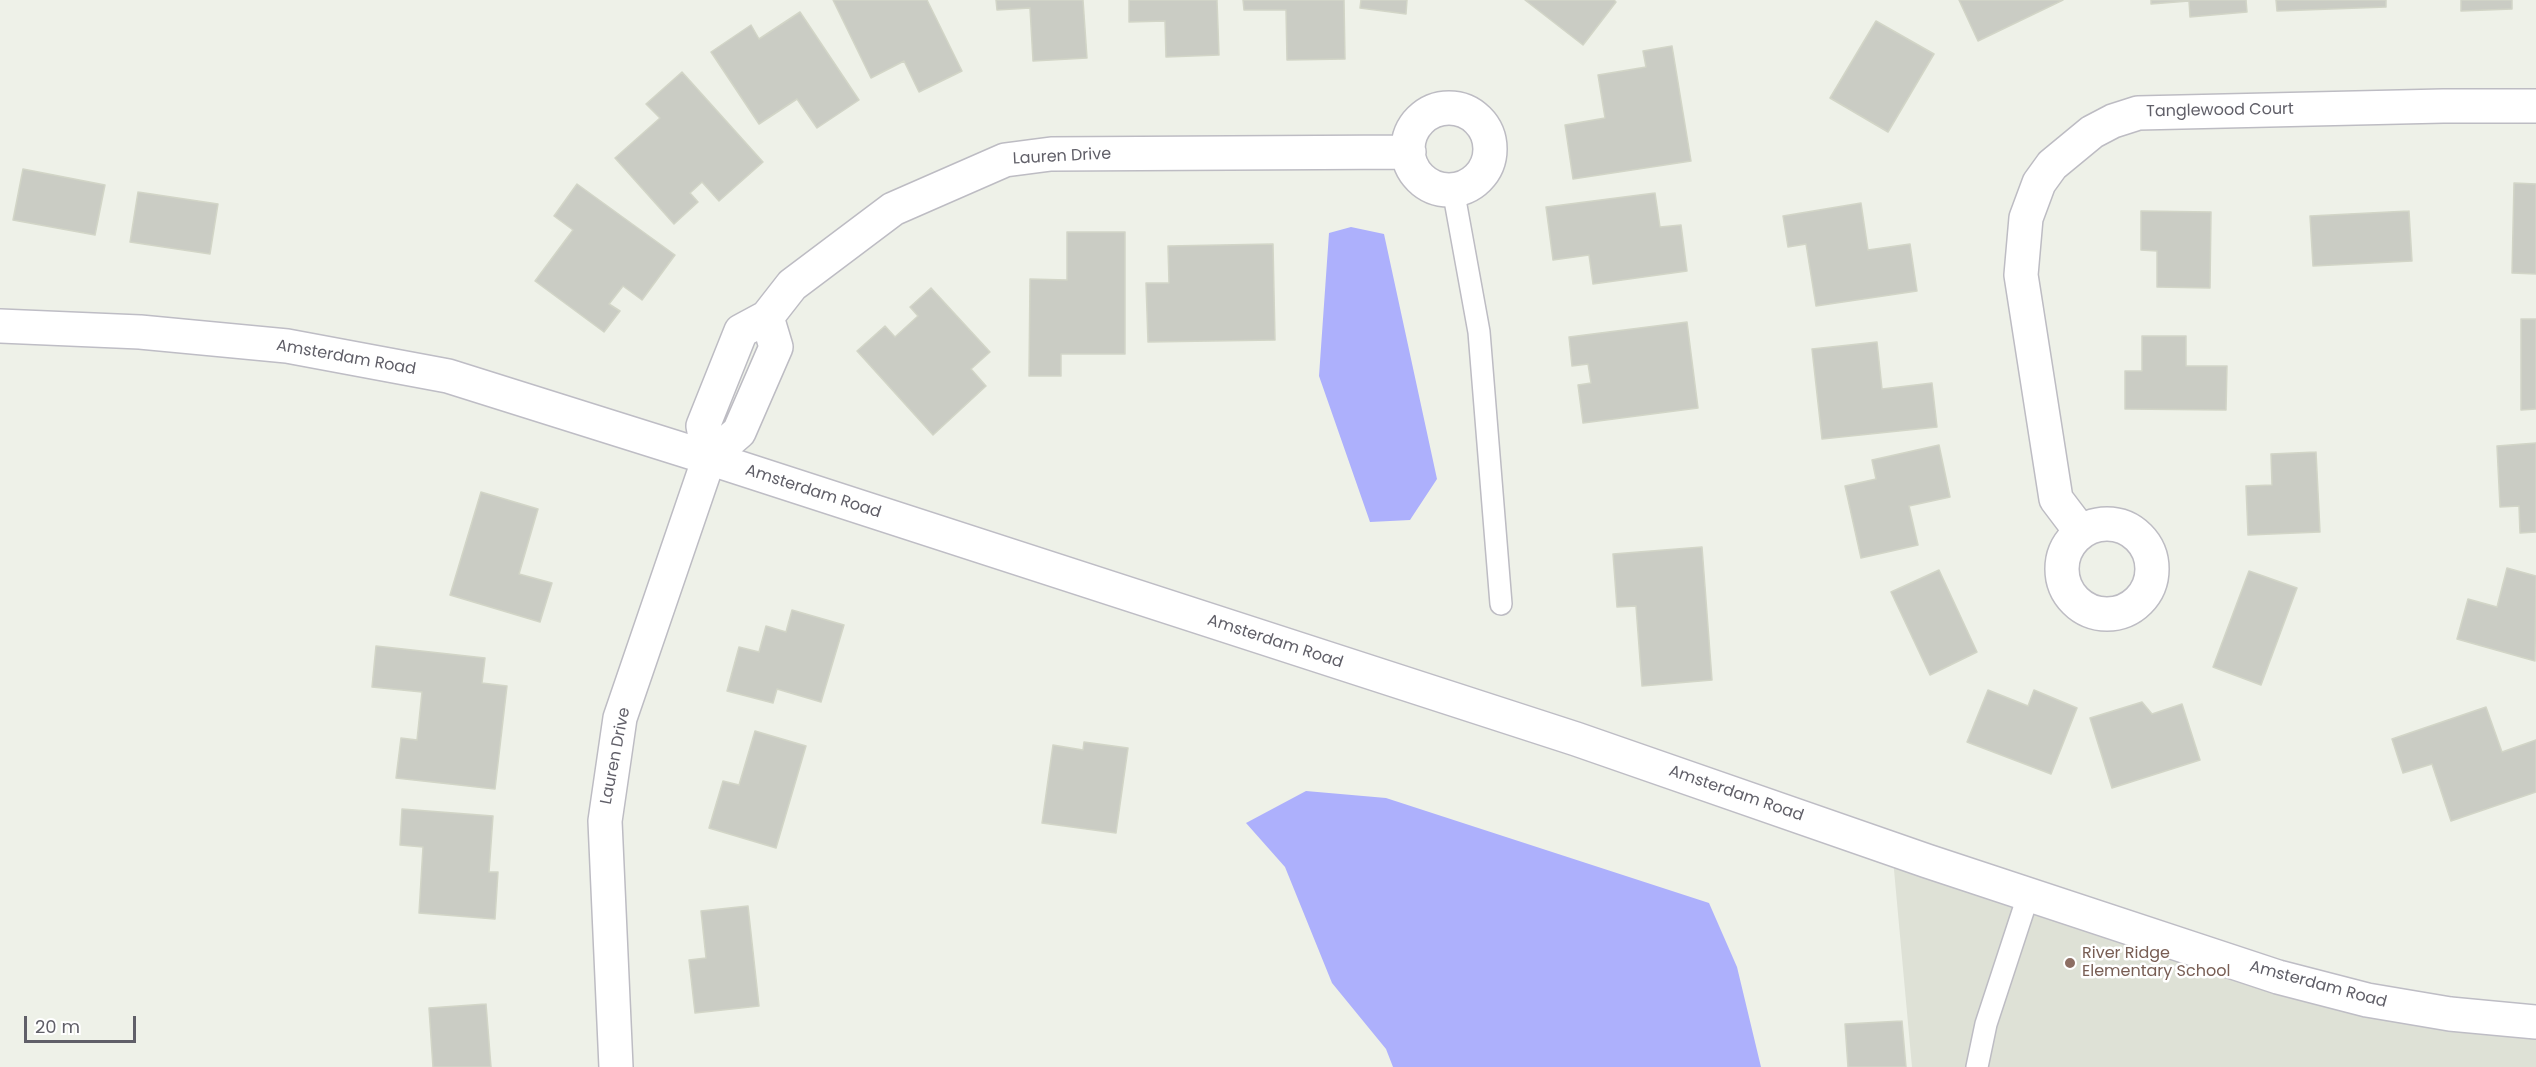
<!DOCTYPE html>
<html>
<head>
<meta charset="utf-8">
<style>
	body { margin:0 }
	#map { position:relative; width:2536px; height:1067px; overflow:hidden; background:#eef1e8; font-family:Poppins,sans-serif }
	canvas { display:block }
	.scale { position:absolute; left:24px; top:1016px; width:112px; height:27px; box-sizing:border-box; border:3px solid #605f68; border-top:0; padding-left:8px; font-size:18px; line-height:21px; white-space:nowrap; color:#605f68; -webkit-text-stroke:4px #fff; paint-order:stroke }
</style>
</head>
<body>
<div id="map">
<canvas width="2536" height="1067"></canvas>
<div class="scale">20 m</div>
</div>
<script>
const ctx = document.querySelector('canvas').getContext('2d');
ctx.lineJoin = 'round';
function fill(path, color) { ctx.fillStyle = color; ctx.fill(path, 'evenodd'); }
const shape = rows => new Path2D(rows.map(r => 'M' + r).join(''));
function stroke(path, color, width, dash) { ctx.strokeStyle = color; ctx.lineWidth = width; ctx.lineCap = dash ? 'butt' : 'round'; ctx.setLineDash(dash || []); ctx.stroke(path); }
function label(font, color, halo, rows, align = 'center') {
  ctx.font = font + ' Poppins,sans-serif'; ctx.lineWidth = 5; ctx.setLineDash([]); ctx.textBaseline = 'middle'; ctx.strokeStyle = halo; ctx.fillStyle = color; for (const [text, x, y, turn = 0] of rows) {
    ctx.save(); ctx.translate(x, y); ctx.rotate((+turn || 0) * Math.PI / 180); ctx.textAlign = isNaN(turn) ? turn : align; if (halo) ctx.strokeText(text, 0, 0); ctx.fillText(text, 0, 0); ctx.restore();
  }
}
const education = shape([
	[1892,848,2196,949,2536,1022,2536,1067,1912,1067]
]);
const water = shape([
	[1351,227,1384,234,1437,479,1410,520,1370,522,1319,376,1329,233],
	[1306,791,1386,798,1709,903,1737,967,1761,1067,1393,1067,1386,1049,1332,983,1285,867,1246,823]
]);
const building = shape([
	[833,0,927,0,962,71,919,92,904,61,871,78,833,0],
	[996,0,1083,0,1087,58,1033,61,1030,8,997,10,996,0],
	[1129,0,1217,0,1219,55,1166,57,1165,21,1129,22,1129,0],
	[1243,0,1344,0,1345,59,1287,60,1286,10,1244,10,1243,0],
	[1361,0,1407,0,1406,14,1360,8,1361,0],
	[1525,0,1614,0,1616,2,1583,45,1525,0],
	[1959,0,2063,0,1978,41,1959,0],
	[2151,0,2246,0,2247,12,2190,17,2189,1,2151,4,2151,0],
	[2276,0,2386,0,2386,7,2277,11,2276,0],
	[2461,0,2512,0,2512,9,2461,11,2461,0],
	[800,12,859,100,817,128,797,99,759,124,711,52,751,25,759,39,800,12],
	[1876,21,1934,54,1888,132,1830,98,1876,21],
	[1672,46,1691,161,1573,179,1565,125,1605,118,1598,75,1646,67,1643,51,1672,46],
	[682,72,763,162,719,201,702,182,690,193,698,202,674,224,615,158,660,118,646,104,682,72],
	[23,169,105,185,95,235,13,220,23,169],
	[2514,183,2536,184,2536,274,2512,273,2514,183],
	[577,184,675,255,642,300,623,286,609,304,620,311,604,332,535,281,573,230,554,216,577,184],
	[138,192,218,204,210,254,130,242,138,192],
	[1655,193,1660,227,1681,225,1687,271,1593,284,1589,255,1553,260,1546,207,1655,193],
	[1861,203,1868,250,1910,244,1917,291,1816,306,1806,244,1788,247,1783,216,1861,203],
	[2141,211,2211,212,2210,288,2157,287,2157,251,2141,250,2141,211],
	[2409,211,2412,261,2313,266,2310,216,2409,211],
	[1067,232,1125,232,1125,354,1061,354,1061,376,1029,376,1030,279,1067,280,1067,232],
	[1273,244,1275,340,1148,342,1146,283,1169,283,1168,246,1273,244],
	[931,288,990,352,971,369,986,386,933,435,857,351,885,326,895,337,918,316,910,307,931,288],
	[2521,319,2536,319,2536,409,2521,410,2521,319],
	[1687,322,1698,408,1583,423,1578,385,1591,383,1588,364,1572,366,1569,337,1687,322],
	[2142,336,2186,336,2186,366,2227,366,2226,410,2125,409,2125,371,2142,371,2142,336],
	[1877,342,1882,389,1932,383,1937,427,1822,439,1812,349,1877,342],
	[2536,443,2536,532,2520,533,2519,506,2500,507,2497,446,2536,443],
	[1939,445,1950,497,1909,506,1918,545,1861,558,1845,486,1876,479,1872,460,1939,445],
	[2316,452,2320,532,2248,535,2246,486,2272,485,2271,454,2316,452],
	[481,492,538,509,519,574,552,583,540,622,450,595,481,492],
	[1702,547,1712,680,1642,686,1636,606,1617,607,1613,554,1702,547],
	[2507,568,2536,576,2535,661,2457,639,2468,599,2497,607,2507,568],
	[1939,570,1977,652,1930,675,1891,592,1939,570],
	[2249,571,2297,588,2261,685,2213,667,2249,571],
	[792,610,844,625,821,702,777,689,773,703,727,691,739,647,759,652,766,626,786,632,792,610],
	[376,646,485,658,482,683,507,686,495,789,396,778,401,738,417,740,422,692,372,687,376,646],
	[1988,690,2028,706,2034,690,2077,708,2051,774,1967,742,1988,690],
	[2142,702,2152,714,2182,704,2200,760,2112,788,2090,718,2142,702],
	[2486,707,2502,752,2536,740,2536,792,2451,821,2432,764,2403,773,2392,739,2486,707],
	[755,731,806,746,776,848,709,828,723,781,739,785,755,731],
	[1084,742,1128,748,1116,833,1042,823,1053,745,1083,750,1084,742],
	[402,809,493,816,489,872,498,872,495,919,419,913,423,847,400,845,402,809],
	[748,906,759,1006,695,1013,689,960,706,958,701,911,748,906],
	[486,1004,491,1067,433,1067,429,1008,486,1004],
	[1902,1021,1906,1067,1848,1067,1845,1024,1902,1021]
]);
const service = shape([
	[1453,189,1479,332,1501,604],
	[1977,1067,1986,1024,2029,893]
]);
const minor = shape([
	'1408 149a41 41 0 1 1 82 0a41 41 0 1 1-82 0Z',
	[709,458,739,432,776,347,767,317],
	'2062 569a45 45 0 1 1 90 0a45 45 0 1 1-90 0Z',
	[2081,532,2056,499,2021,275,2026,218,2039,183,2052,165,2092,132,2113,121,2138,113,2443,106,2536,106],
	[616,1067,605,821,620,718,709,458,703,426,741,331,767,317,792,285,893,209,1005,160,1051,154,1409,152]
]);
const secondary = shape([
	[0,326,140,332,287,346,448,376,709,458,1576,739,1927,861,2278,977,2367,1000,2450,1014,2536,1022]
]);
const markers = [
	[2070,963,6,"#8d6e63"]
];
const streetNames = [
	["Tanglewood Court",2220,111,-1],
	["Lauren Drive",1062,157,-3],
	["Amsterdam Road",346,358,10],
	["Amsterdam Road",813,492,18],
	["Amsterdam Road",1275,642,18],
	["Lauren Drive",616,756,-79],
	["Amsterdam Road",1736,794,19],
	["Amsterdam Road",2318,985,15]
];
const educationNames = [
	["River Ridge",2082,954],
	["Elementary School",2082,972]
];
fill(education, '#dee1d6');
fill(water, '#adb0fc');
fill(building, '#caccc4');
stroke(building, '#d2d5c7', 1.5);
stroke(service, '#bdbcc3', 24);
stroke(minor, '#bdbcc3', 36);
stroke(secondary, '#bebdc5', 36);
stroke(service, '#fff', 21);
stroke(minor, '#fff', 33);
stroke(secondary, '#fff', 33);
for (const [x, y, r, color] of markers) { const dot = new Path2D(); dot.arc(x, y, r, 0, 2 * Math.PI); ctx.fillStyle = color; ctx.fill(dot); stroke(dot, '#fff', 2); }
label('16px', '#605f68', '#fff', streetNames);
label('16px', '#785e54', '#fff', educationNames, 'left');
</script>
</body>
</html>
